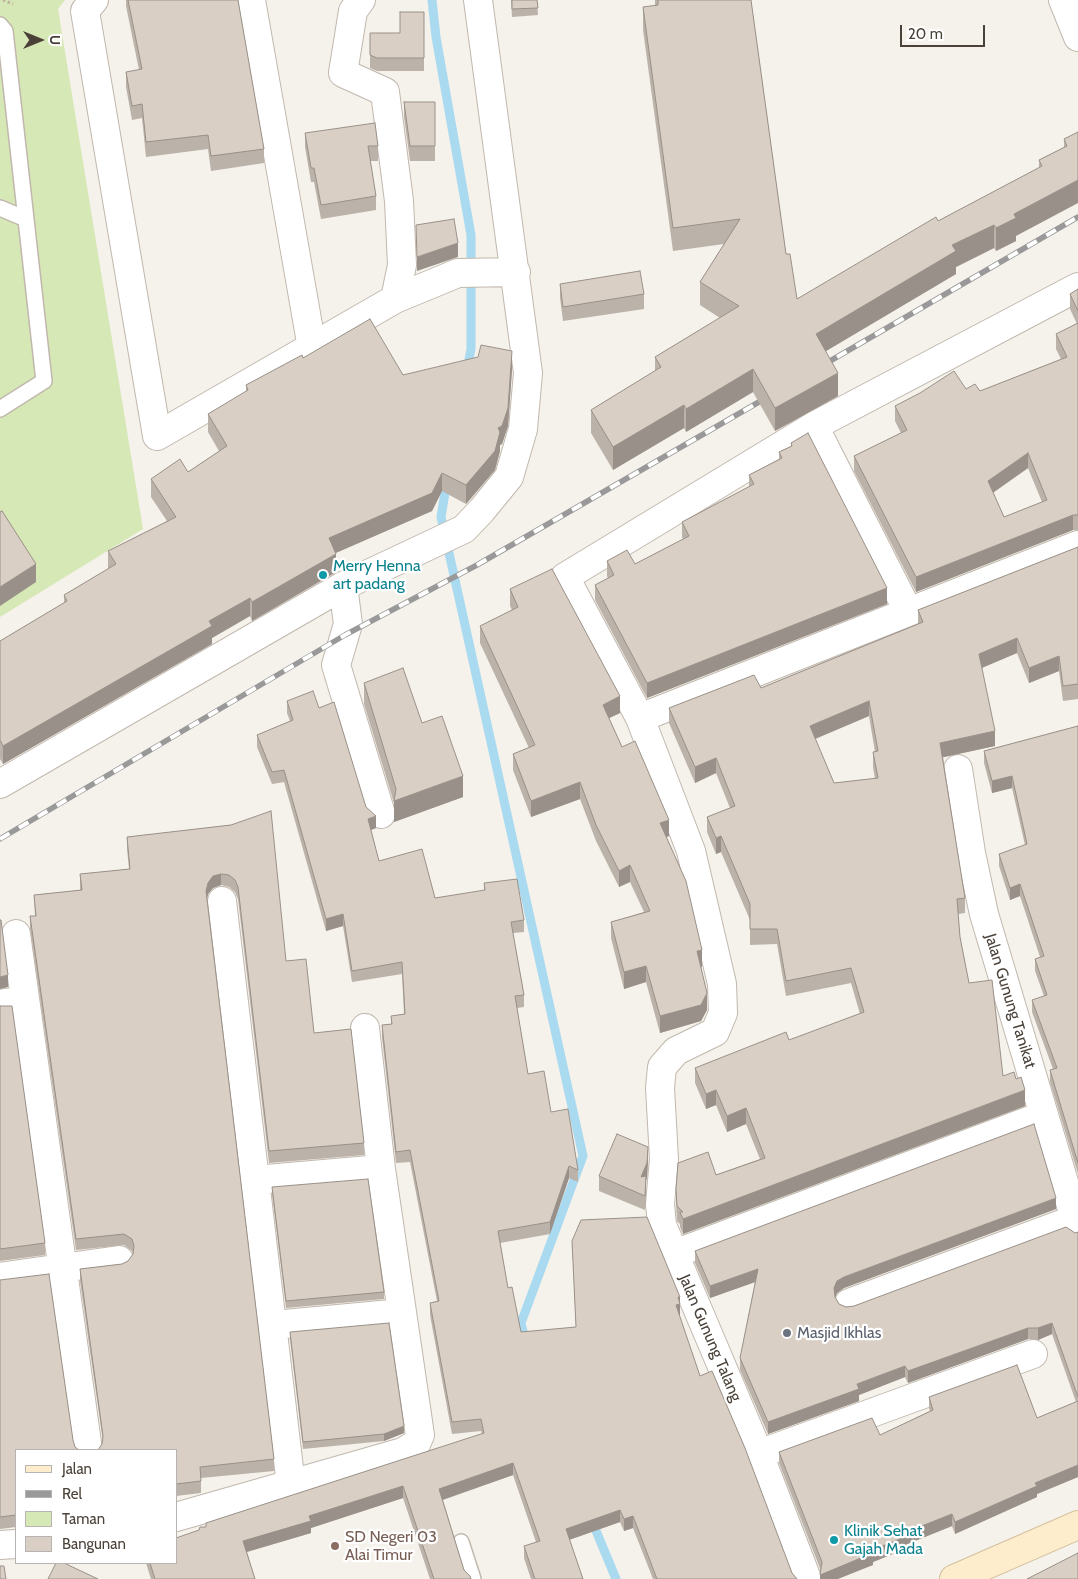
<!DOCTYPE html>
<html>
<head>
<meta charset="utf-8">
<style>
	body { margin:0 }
	#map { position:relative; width:1078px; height:1579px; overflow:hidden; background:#f5f1eb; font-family:Cabin,sans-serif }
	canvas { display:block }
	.legend { position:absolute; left:15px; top:1449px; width:162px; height:115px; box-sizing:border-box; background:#fff; border:1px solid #b7b3b0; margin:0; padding:6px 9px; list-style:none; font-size:15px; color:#4a4239 }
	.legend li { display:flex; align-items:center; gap:10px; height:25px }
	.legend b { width:25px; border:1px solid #b7b3b0 }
	.north { position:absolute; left:15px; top:15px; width:50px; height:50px; -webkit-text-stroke:4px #fff; paint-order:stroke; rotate:90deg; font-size:14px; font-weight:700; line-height:20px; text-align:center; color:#4a4239 }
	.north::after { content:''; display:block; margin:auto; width:18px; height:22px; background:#4a4239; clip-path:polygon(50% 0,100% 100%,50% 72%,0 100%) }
	.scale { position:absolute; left:900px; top:25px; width:85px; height:22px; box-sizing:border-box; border:2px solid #4a4239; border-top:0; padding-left:6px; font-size:15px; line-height:18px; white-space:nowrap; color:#4a4239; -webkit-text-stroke:4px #fff; paint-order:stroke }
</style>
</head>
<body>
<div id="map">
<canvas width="1078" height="1579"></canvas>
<ul class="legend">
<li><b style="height:6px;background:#fdedcd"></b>Jalan</li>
<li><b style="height:6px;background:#999"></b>Rel</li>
<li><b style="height:14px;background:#d6e8b5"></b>Taman</li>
<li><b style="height:14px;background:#dacfc4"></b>Bangunan</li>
</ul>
<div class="north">U</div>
<div class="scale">20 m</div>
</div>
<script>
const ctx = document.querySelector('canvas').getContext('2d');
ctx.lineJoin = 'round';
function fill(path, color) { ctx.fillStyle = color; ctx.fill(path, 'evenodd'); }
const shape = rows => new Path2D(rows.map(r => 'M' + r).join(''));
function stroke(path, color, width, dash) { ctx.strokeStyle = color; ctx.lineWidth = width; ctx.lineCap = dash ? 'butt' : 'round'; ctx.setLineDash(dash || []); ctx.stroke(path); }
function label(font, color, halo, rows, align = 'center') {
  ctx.font = font + ' Cabin,sans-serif'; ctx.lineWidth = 4.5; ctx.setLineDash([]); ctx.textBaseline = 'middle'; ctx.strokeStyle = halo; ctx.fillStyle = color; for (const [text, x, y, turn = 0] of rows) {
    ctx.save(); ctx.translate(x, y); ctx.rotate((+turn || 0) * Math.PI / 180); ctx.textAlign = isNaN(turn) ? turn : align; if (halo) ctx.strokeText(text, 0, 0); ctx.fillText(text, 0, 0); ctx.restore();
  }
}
const green = shape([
	[0,0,65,0,58,9,143,529,0,617]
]);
const stream = shape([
	[432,0,436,37,471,235,471,349,467,370],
	[447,481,441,517,583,1156,521,1323,526,1343],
	[592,1521,616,1579]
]);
const path = shape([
	[3,0,13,4]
]);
const service = shape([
	[0,25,5,31,44,381,0,409],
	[0,208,26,219],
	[461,1542,473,1579]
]);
const minor = shape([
	[94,0,85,11,157,436,395,299],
	[251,0,312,348],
	[361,0,353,11,343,73,385,92,399,201,402,265,395,299,458,273,516,272],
	[1063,0,1078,37],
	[814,426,908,611],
	[343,586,348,624,336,665,381,814],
	[640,718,1078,545],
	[958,769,971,853,984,914,1078,1229],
	[0,784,343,586,464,529,482,510,509,477,523,429,528,373,478,0],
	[222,901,291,1485],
	[16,934,88,1450],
	[0,1004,25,1000],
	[255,1180,381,1169],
	[674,1254,1044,1115],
	[0,1277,119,1260],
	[849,1303,1075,1219],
	[274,1325,402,1313],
	[759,1454,1033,1354],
	[176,1517,403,1452,416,1444,420,1435,381,1169,365,1028],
	[0,1545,16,1544],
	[807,1579,759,1454,662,1225,660,1204,664,1159,660,1088,662,1067,676,1051,715,1032,723,1013,722,984,691,851,640,718,565,577,814,426,1078,287]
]);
const secondary = shape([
	[954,1579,1078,1525]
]);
const rail = shape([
	[818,368,1078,217],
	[0,839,345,635,477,565,771,395]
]);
const wall = shape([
	[126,0,238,0,264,149,264,163,211,171,208,149,146,157,142,118,132,120,126,87,126,72,139,70,126,6],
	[511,0,537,0,538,15,512,17],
	[655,0,751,0,786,254,797,299,938,221,1039,168,1039,160,1064,147,1064,139,1078,132,1016,236,1016,241,996,251,994,248,956,267,956,274,826,351,838,396,775,431,753,392,686,432,684,428,613,470,591,433,591,410,655,371,655,357,720,318,700,305,700,282,724,244,673,251,643,30,643,7,655,6],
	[424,12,424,71,377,71,370,68,370,33,400,33],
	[404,102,435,102,435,161,410,161,404,117],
	[305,133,378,146,378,161,370,161,376,196,376,210,321,219,314,182,311,182,305,147],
	[560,284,644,294,644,309,563,321,560,298],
	[1078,289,1078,530,1073,530,916,592,854,471,854,456,901,433,895,421,895,406,966,389,980,391,1061,359,1056,349,1056,334,1077,324,1070,309,1070,294],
	[1028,468,1042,502,1004,517,993,493],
	[303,358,403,375,512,370,508,426,502,444,500,445,500,451,495,470,466,504,442,491,432,511,335,553,336,572,252,621,250,616,212,638,212,644,3,764,0,759,0,641,64,603,64,595,108,569,108,551,167,521,151,497,151,479,188,472,219,451,208,432,208,414,246,392,246,385],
	[791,443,887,604,647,698,595,600,595,585,608,578,607,576,607,561,635,564,683,539,682,537,682,522,749,487,749,475,779,459,779,452,791,446],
	[1078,547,1078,699,1063,701,1059,671,1029,683,1017,653,982,668,995,746,943,757,965,898,965,913,958,914,960,937,969,983,1003,1076,1025,1106,683,1234,680,1227,680,1224,677,1221,676,1204,676,1189,760,1159,746,1124,727,1132,716,1105,706,1109,695,1083,695,1068,789,1040,860,1014,851,983,786,996,777,944,750,945,750,920,721,852,716,854,707,832,707,817,730,808,716,773,695,783,669,723,669,708,761,688,918,624,918,610],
	[869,716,875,752,873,752,873,767,875,779,834,783,815,739],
	[510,589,620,713,609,718,622,747,669,836,666,837,702,967,701,967,707,1010,701,1021,660,1033,646,982,624,989,611,938,611,922,644,912,630,882,619,887,596,841,580,799,531,817,513,770,513,754,529,748,480,643,480,626,512,610,510,606],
	[364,683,422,723,463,797,394,822,394,803,364,704],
	[287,701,319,708,376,828,371,830,379,861,435,898,484,891,484,883,524,920,524,932,513,933,524,995,524,1007,517,1008,528,1074,551,1112,578,1170,578,1182,569,1178,550,1234,500,1243,508,1288,521,1332,576,1327,572,1241,680,1308,679,1316,700,1376,792,1573,797,1579,653,1579,633,1528,624,1531,620,1522,569,1540,583,1579,531,1579,524,1558,524,1546,536,1542,513,1475,443,1500,464,1570,471,1579,430,1579,403,1498,311,1528,311,1533,247,1552,255,1579,151,1579,146,1563,176,1563,199,1530,206,1527,482,1434,481,1431,452,1434,430,1315,430,1303,437,1301,410,1162,396,1163,382,1037,382,1025,391,1024,391,1016,404,1014,402,974,352,982,343,926,326,931,284,782,272,784,257,747,257,735,290,721,287,713],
	[1078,726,1078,1174,1050,1082,1050,1070,1053,1069,1032,1012,1032,1000,1044,996,1035,971,1035,959,1040,957,1020,896,1010,900,999,866,999,854,1025,845,1012,788,992,793,984,763,984,751],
	[231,825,286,961,314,1033,364,1143,364,1155,269,1163,238,899,235,892,229,887,221,885,213,888,208,894,207,898,274,1459,274,1471,201,1478,201,1493,176,1496,176,1450,102,1444,103,1442,80,1281,80,1269,122,1264,128,1261,133,1255,132,1251,124,1245,76,1250,30,928,30,916,35,916,34,895,80,890,80,874,129,869,127,849,127,837],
	[0,1006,45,1243,45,1255,0,1261],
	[648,1161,647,1178,646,1180,645,1210,599,1191,599,1176],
	[272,1187,384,1292,384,1299,286,1308,272,1194],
	[1056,1209,844,1288,837,1293,835,1298,839,1304,846,1307,854,1306,1075,1233,1078,1232,1078,1477,1037,1494,1037,1497,955,1534,952,1526,905,1545,905,1549,873,1562,873,1565,820,1579,821,1571,779,1463,779,1452,880,1435,930,1411,929,1409,929,1397,1037,1418,1076,1402,1052,1334,1038,1340,1028,1339,908,1383,905,1377,859,1395,859,1401,768,1434,740,1370,740,1358,755,1282,710,1298,695,1263,695,1251],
	[0,1280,75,1447,16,1450,16,1527,0,1529],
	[290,1332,404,1433,384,1441,303,1449,290,1339]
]);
const shadedWall = shape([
	[1078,180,1078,203,1016,236,1016,241,996,251,996,228,1014,214],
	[994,225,994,248,956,267,956,274,816,357,816,334,952,245],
	[458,243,458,257,417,271,417,257],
	[512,351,512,370,508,426,502,444,500,445,500,451,495,470,466,504,466,485,498,428],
	[753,369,753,392,686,432,686,409],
	[838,373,838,396,775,431,775,408],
	[684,405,684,428,613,470,613,447],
	[1028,453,1028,468,988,496,988,481],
	[442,473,442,491,432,511,329,556,329,538],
	[1073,515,1073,530,916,592,916,577],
	[336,554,336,572,252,621,252,602],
	[36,564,36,582,0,606,0,587],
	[887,588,887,604,647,698,647,683],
	[250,598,250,616,212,638,212,644,3,764,3,746,209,621],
	[1017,638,1017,653,979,669,979,654],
	[1059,656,1059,671,1029,683,1029,668],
	[620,696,620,713,603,721,603,705],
	[869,701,869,716,810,741,810,726],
	[995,731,995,746,940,758,940,743],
	[716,758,716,773,695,783,695,767],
	[463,776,463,797,394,822,394,801],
	[1012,776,1012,788,992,793,992,781],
	[580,782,580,799,531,817,531,801],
	[376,816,376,828,368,831,368,819],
	[669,820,669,836,660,840,660,823],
	[721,836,721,852,716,854,716,838],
	[630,865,630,882,619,887,619,871],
	[221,874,221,885,213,888,208,894,206,903,206,891,208,883,213,876],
	[1020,884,1020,896,1010,900,1010,888],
	[343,914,343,926,326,931,326,919],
	[702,950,702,967,697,968,697,951],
	[646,966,646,982,624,989,624,972],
	[8,975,8,987,0,989,0,977],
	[707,993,707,1010,701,1021,660,1033,660,1016],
	[716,1090,716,1105,706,1109,706,1094],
	[1025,1090,1025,1106,683,1234,683,1219],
	[746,1108,746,1124,727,1132,727,1116],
	[648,1147,648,1161,647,1178,646,1180,645,1210,645,1181,641,1177],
	[569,1166,569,1178,550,1234,550,1222],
	[1056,1198,1056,1209,844,1288,837,1293,834,1300,834,1288,837,1281,844,1277],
	[758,1269,758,1281,710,1298,710,1286],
	[678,1297,680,1297,680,1316,676,1317,676,1305],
	[1052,1323,1052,1334,1038,1340,1038,1328],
	[1028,1328,1028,1339,908,1383,908,1371],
	[905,1366,905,1377,859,1395,859,1401,768,1434,768,1422,857,1384],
	[404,1426,404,1433,384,1441,384,1434],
	[513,1463,513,1475,439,1501,439,1489],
	[1078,1465,1078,1477,1037,1494,1037,1497,955,1534,955,1522,1035,1483],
	[403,1486,403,1498,311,1528,311,1533,243,1553,243,1541,309,1516],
	[620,1510,620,1522,566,1541,566,1529],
	[952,1514,952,1526,905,1545,905,1549,873,1562,873,1565,838,1579,820,1579,820,1575,872,1550,904,1533],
	[633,1516,633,1528,624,1531,624,1519]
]);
const building = shape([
	[128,0,238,0,264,149,211,156,208,135,146,142,142,104,132,106,126,72,142,69,128,0],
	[512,0,537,0,538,8,512,9,512,0],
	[658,0,751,0,786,254,790,254,797,299,936,217,938,221,1042,166,1039,160,1067,146,1064,139,1078,132,1078,180,1014,214,1016,218,996,228,994,225,952,245,956,251,816,334,838,373,775,408,753,369,686,409,684,405,613,447,591,410,661,367,655,357,739,306,700,282,740,219,673,228,643,7,658,5,658,0],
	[400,12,424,12,424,58,377,58,370,55,370,33,400,33,400,12],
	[404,102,435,102,435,146,410,146,404,102],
	[375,123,378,146,368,146,376,196,321,205,314,168,311,168,305,133,375,123],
	[454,219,458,243,417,257,416,225,454,219],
	[640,271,644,294,563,307,560,284,640,271],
	[1078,289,1078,311,1070,294,1078,289],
	[370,319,403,375,478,357,481,345,512,351,508,408,502,426,498,428,500,432,495,451,466,485,442,473,432,493,329,538,336,554,252,602,250,598,209,621,212,626,3,746,0,740,0,641,67,601,64,595,116,564,108,551,176,517,151,479,180,459,188,472,227,446,208,414,248,390,246,385,302,355,303,358,370,319],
	[1078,323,1078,515,1073,515,916,577,854,456,907,430,895,406,920,393,954,371,966,389,975,384,980,391,1067,357,1056,334,1078,323],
	[1028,453,1047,500,1004,517,988,481,1028,453],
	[808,433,887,588,647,683,595,585,614,575,607,561,627,550,635,564,689,536,682,522,754,484,749,475,782,458,779,452,792,446,791,443,808,433],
	[2,511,36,564,0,587,0,512,2,511],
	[1078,547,1078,684,1063,686,1059,656,1029,668,1017,638,979,654,995,731,940,743,965,898,957,899,960,937,969,983,992,980,1003,1076,1014,1072,1016,1079,1021,1077,1025,1090,683,1219,680,1212,683,1212,677,1206,676,1189,678,1163,708,1152,716,1175,765,1158,746,1108,727,1116,716,1090,706,1094,695,1068,786,1032,789,1040,864,1012,851,968,786,981,777,929,750,929,750,904,721,836,716,838,707,817,735,806,716,758,695,767,669,708,754,675,761,688,923,622,918,610,1078,547],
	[869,701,878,751,873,752,878,778,834,783,810,726,869,701],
	[552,569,620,696,603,705,622,747,635,741,669,820,660,823,686,881,702,950,697,951,707,993,701,1005,660,1016,646,966,624,972,611,922,650,911,630,865,619,871,596,825,580,782,531,801,513,754,535,745,480,626,518,607,510,589,552,569],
	[403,668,422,723,442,716,463,776,394,801,396,789,364,683,403,668],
	[313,691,319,708,334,702,366,807,376,816,368,819,379,861,422,849,435,898,485,890,484,883,517,879,524,920,511,922,524,995,515,996,528,1074,544,1071,551,1112,568,1109,578,1170,569,1166,550,1222,498,1231,508,1288,512,1287,521,1332,576,1327,572,1241,581,1220,647,1217,680,1297,678,1297,680,1304,676,1305,700,1376,712,1371,745,1448,792,1573,797,1579,657,1579,633,1516,624,1519,620,1510,566,1529,583,1579,535,1579,524,1546,540,1541,513,1463,439,1489,464,1570,470,1576,471,1579,434,1579,403,1486,309,1516,311,1521,243,1541,255,1579,155,1579,150,1563,176,1563,176,1538,199,1530,200,1527,206,1527,206,1523,484,1433,481,1419,452,1422,430,1303,439,1301,410,1150,396,1152,382,1025,392,1024,391,1016,405,1014,402,962,352,971,343,914,326,919,284,770,272,772,257,735,293,720,287,701,313,691],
	[1078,726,1078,1163,1050,1070,1057,1068,1032,1000,1047,995,1035,959,1044,956,1020,884,1010,888,999,854,1027,844,1012,776,992,781,984,751,1078,726],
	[271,811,286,961,306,959,314,1033,351,1029,364,1143,269,1151,238,887,235,880,229,875,221,874,213,876,208,883,206,891,274,1459,200,1467,201,1481,176,1484,176,1450,98,1450,102,1444,103,1436,80,1269,122,1264,128,1261,133,1254,134,1246,132,1239,124,1234,76,1239,30,916,36,916,34,895,82,890,80,874,130,869,127,837,231,825,271,811],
	[0,920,1,920,8,975,0,977,0,920],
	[0,1006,12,1006,45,1243,0,1249,0,1006],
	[1034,1124,1056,1198,844,1277,837,1281,834,1288,835,1297,839,1304,846,1307,854,1306,1066,1227,1075,1233,1078,1232,1078,1397,1052,1323,1038,1328,1028,1328,908,1371,905,1366,857,1384,859,1389,768,1422,740,1358,758,1269,710,1286,695,1251,1034,1124],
	[617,1134,648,1147,647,1163,641,1177,646,1176,645,1196,599,1176,617,1134],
	[368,1179,384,1292,286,1301,272,1187,368,1179],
	[49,1274,73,1440,75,1447,79,1450,16,1450,16,1515,0,1517,0,1280,49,1274],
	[389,1323,404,1426,384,1434,303,1442,290,1332,389,1323],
	[1017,1365,1037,1418,1078,1401,1078,1465,1035,1483,1037,1486,955,1522,952,1514,904,1533,905,1537,872,1550,873,1553,820,1575,822,1562,779,1452,872,1418,880,1435,933,1410,929,1397,1017,1365],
	[1078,1553,1078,1579,1027,1579,1078,1553],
	[56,1563,64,1563,98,1579,48,1579,56,1563],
	[0,1566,4,1566,6,1579,0,1579,0,1566]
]);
const markers = [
	[323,575,5,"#0f9aa8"],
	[787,1333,5,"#6b7280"],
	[834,1540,5,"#0f9aa8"],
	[335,1546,5,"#8d6e63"]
];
const cultureNames = [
	["Merry Henna",333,566],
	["art padang",333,584],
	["Klinik Sehat",844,1531],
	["Gajah Mada",844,1549]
];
const streetNames = [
	["Jalan Gunung Tanikat",1010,1001,73],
	["Jalan Gunung Talang",710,1338,67]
];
const worshipNames = [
	["Masjid Ikhlas",797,1333]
];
const educationNames = [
	["SD Negeri 03",345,1537],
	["Alai Timur",345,1555]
];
fill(green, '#d6e8b5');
stroke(stream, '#aadaf0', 9);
stroke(service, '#c1b8ae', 18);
stroke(minor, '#c1b8ae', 30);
stroke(secondary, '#d4c09c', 30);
stroke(path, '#c2b39f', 3, [2.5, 2.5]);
stroke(service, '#fff', 15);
stroke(minor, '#fff', 28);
stroke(secondary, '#fdedcd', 28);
stroke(rail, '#999', 5.5);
stroke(rail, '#fff', 4, [11]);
fill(wall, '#bbb2a9');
fill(shadedWall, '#999189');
fill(building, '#dacfc4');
stroke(building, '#999189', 1);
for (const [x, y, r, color] of markers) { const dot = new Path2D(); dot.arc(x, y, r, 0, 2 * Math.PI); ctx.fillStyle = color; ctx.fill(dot); stroke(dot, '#fff', 2); }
label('16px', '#0d838f', '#fff', cultureNames, 'left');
label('16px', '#4a4239', '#fff', streetNames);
label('16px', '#5b616d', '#fff', worshipNames, 'left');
label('16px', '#785e54', '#fff', educationNames, 'left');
</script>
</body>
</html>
